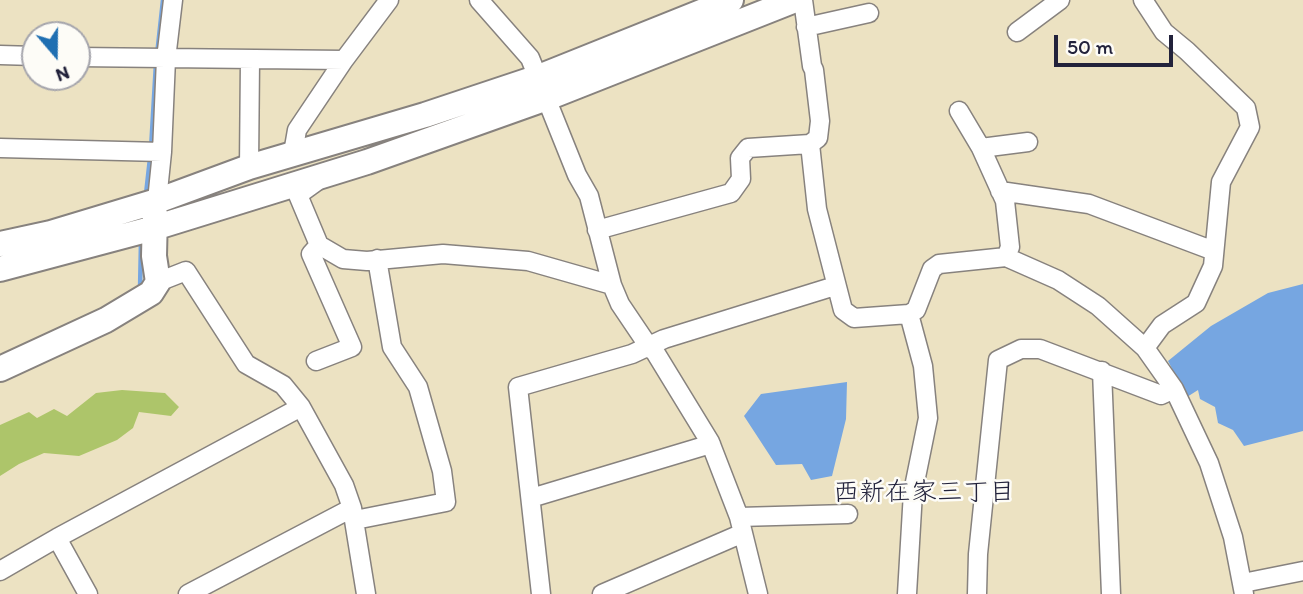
<!DOCTYPE html>
<html>
<head>
<meta charset="utf-8">
<style>
	body { margin:0 }
	#map { position:relative; width:1303px; height:594px; overflow:hidden; background:#ece2c2; font-family:Itim,sans-serif }
	canvas { display:block }
	.north { position:absolute; left:21px; top:21px; width:70px; height:70px; box-sizing:border-box; background:#fdfcf7; border:2px solid #a5a5ac; border-radius:50%; rotate:160deg; font-size:19px; font-weight:700; line-height:28px; text-align:center; color:#22223b }
	.north::after { content:''; display:block; margin:auto; width:24px; height:32px; background:#1f6fb2; clip-path:polygon(50% 0,100% 100%,50% 72%,0 100%) }
	.scale { position:absolute; left:1054px; top:35px; width:119px; height:32px; box-sizing:border-box; border:4px solid #22223b; border-top:0; padding-left:9px; font-size:21px; line-height:24px; white-space:nowrap; color:#22223b; -webkit-text-stroke:5px #fdfcf7; paint-order:stroke }
</style>
</head>
<body>
<div id="map">
<canvas width="1303" height="594"></canvas>
<div class="north">N</div>
<div class="scale">50 m</div>
</div>
<script>
const ctx = document.querySelector('canvas').getContext('2d');
ctx.lineJoin = 'round';
function fill(path, color) { ctx.fillStyle = color; ctx.fill(path, 'evenodd'); }
const shape = rows => new Path2D(rows.map(r => 'M' + r).join(''));
function stroke(path, color, width, dash) { ctx.strokeStyle = color; ctx.lineWidth = width; ctx.lineCap = dash ? 'butt' : 'round'; ctx.setLineDash(dash || []); ctx.stroke(path); }
function label(font, color, halo, rows, align = 'center') {
  ctx.font = font + ' Itim,"Klee One",sans-serif'; ctx.lineWidth = 5; ctx.setLineDash([]); ctx.textBaseline = 'middle'; ctx.strokeStyle = halo; ctx.fillStyle = color; for (const [text, x, y, turn = 0] of rows) {
    ctx.save(); ctx.translate(x, y); ctx.rotate((+turn || 0) * Math.PI / 180); ctx.textAlign = isNaN(turn) ? turn : align; if (halo) ctx.strokeText(text, 0, 0); ctx.fillText(text, 0, 0); ctx.restore();
  }
}
const green = shape([
	[122,390,165,393,179,407,171,416,139,412,133,428,117,440,79,456,44,453,19,464,0,476,0,425,29,412,37,418,54,409,67,416,96,393]
]);
const water = shape([
	[1303,284,1303,431,1244,446,1233,430,1218,423,1215,407,1200,399,1198,390,1187,397,1168,361,1211,326,1268,293],
	[847,382,846,419,832,476,811,480,802,464,776,465,744,416,761,394]
]);
const stream = shape([
	[157,55,163,0],
	[151,149,156,63],
	[146,194,150,158],
	[140,289,141,241]
]);
const street = shape([
	[479,0,530,58,577,175,589,196,612,285,620,304,649,347,655,352,710,442,739,517,758,594],
	[803,0,812,66,814,70,820,121,818,138,810,144,817,209,843,310,854,318,909,314,916,310,932,269,939,264,1006,257,1058,280,1098,306,1145,348,1174,389,1209,463,1233,537,1244,594],
	[1143,0,1164,32,1187,51,1246,108,1250,127,1221,182,1213,266,1196,303,1162,325,1145,348],
	[806,27,869,13],
	[1017,32,1060,0],
	[0,55,35,56],
	[77,57,344,60],
	[959,111,981,148,1005,201,1010,247,1006,257],
	[0,148,162,152],
	[981,148,1028,142],
	[293,153,297,130,344,60,389,0],
	[249,167,250,60],
	[316,182,298,195,319,245,343,259,367,261,443,254,528,261,612,285],
	[1000,191,1089,204,1214,251],
	[157,201,162,152,166,59,173,0],
	[597,230,731,193,741,179,740,158,748,148,810,144],
	[158,282,186,271,246,364,283,385,301,407,344,485,352,508,366,594],
	[316,361,352,347,311,254,319,245],
	[1102,371,1111,594],
	[531,498,711,444],
	[739,517,848,514],
	[355,520,446,502,442,471,418,387,392,347,377,259],
	[0,571,57,538],
	[1243,583,1303,571],
	[88,594,57,538,301,407],
	[188,594,352,508],
	[541,594,518,387,632,354,664,339,835,286],
	[602,594,743,533],
	[907,594,913,492,928,418,923,366,909,314],
	[977,594,978,554,998,360,1021,349,1040,349,1161,395,1174,389]
]);
const secondary = shape([
	[0,244,51,233,157,201,249,167,425,115,539,77,731,0],
	[0,269,154,228,367,162,547,98,795,0],
	[0,369,106,320,151,293,158,282,154,256,155,214]
]);
const neighbourhoodNames = [
	["西新在家三丁目",924,493]
];
fill(green, '#adc56a');
fill(water, '#76a6e1');
stroke(stream, '#76a6e1', 4.5);
stroke(street, '#87827e', 21);
stroke(secondary, '#87827e', 28);
stroke(street, '#fff', 18);
stroke(secondary, '#fff', 24);
label('26px', '#22223b', '#fdfcf7', neighbourhoodNames);
</script>
</body>
</html>
